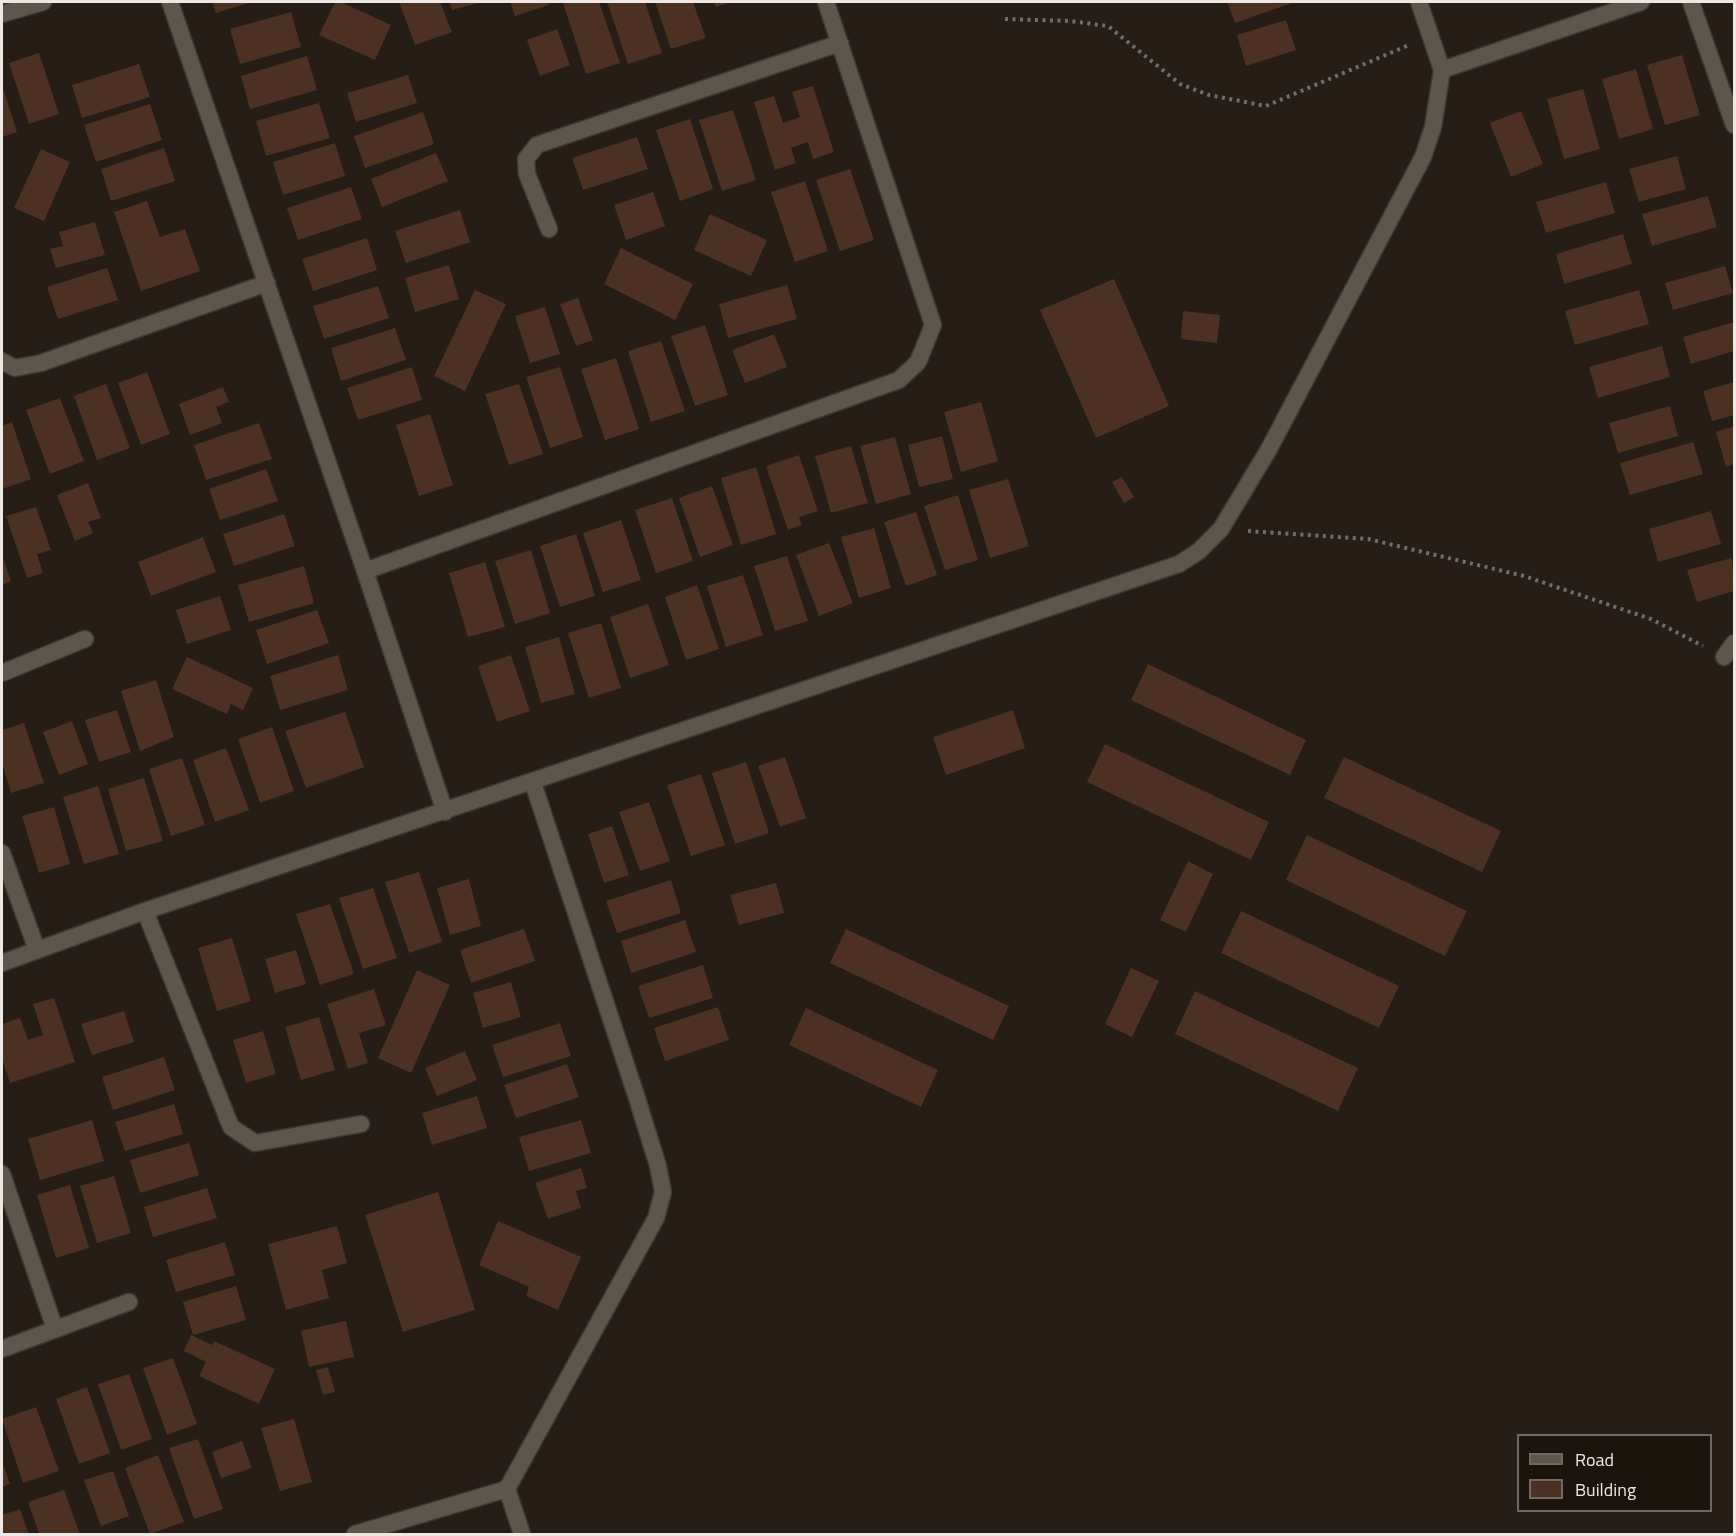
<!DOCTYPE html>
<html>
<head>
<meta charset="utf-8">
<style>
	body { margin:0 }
	#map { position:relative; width:1736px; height:1536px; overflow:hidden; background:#251d16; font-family:"Titillium Web",sans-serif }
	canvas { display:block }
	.frame { position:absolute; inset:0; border:3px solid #ede8e3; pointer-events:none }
	.legend { position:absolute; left:1517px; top:1434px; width:195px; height:78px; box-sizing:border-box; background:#1b140d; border:2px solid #6f6963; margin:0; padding:8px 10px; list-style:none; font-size:18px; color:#ede8e3 }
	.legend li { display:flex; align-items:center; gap:12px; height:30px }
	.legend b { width:30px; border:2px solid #6f6963 }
</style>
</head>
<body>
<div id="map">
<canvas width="1736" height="1536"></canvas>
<div class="frame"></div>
<ul class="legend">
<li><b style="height:8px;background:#5e554d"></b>Road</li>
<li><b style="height:16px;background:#4c3122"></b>Building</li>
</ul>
</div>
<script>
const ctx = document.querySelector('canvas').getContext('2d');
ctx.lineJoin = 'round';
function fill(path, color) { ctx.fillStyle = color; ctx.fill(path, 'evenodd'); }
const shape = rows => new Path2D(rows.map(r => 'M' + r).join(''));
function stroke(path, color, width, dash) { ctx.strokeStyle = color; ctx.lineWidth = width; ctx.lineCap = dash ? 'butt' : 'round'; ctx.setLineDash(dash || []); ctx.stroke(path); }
const building = shape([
	[212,2,252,2,216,13],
	[335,2,341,2,391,25,375,60,319,35],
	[399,2,440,2,452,32,415,45],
	[450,2,482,2,452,10],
	[510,2,548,2,549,5,515,16],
	[569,2,599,2,620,63,586,74,563,3],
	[607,2,645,2,662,53,628,64],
	[655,2,693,2,706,38,671,49],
	[714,2,731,2,716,7],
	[1227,2,1295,2,1235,23],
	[291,12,301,47,240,64,230,29],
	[1286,20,1296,50,1246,66,1237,35],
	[557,29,570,65,540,76,527,40],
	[39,53,59,114,29,124,9,63],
	[1682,55,1700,115,1665,125,1647,65],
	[307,56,317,90,250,109,241,76],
	[139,64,150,97,82,118,72,85],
	[1636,69,1653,129,1619,139,1602,79],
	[408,75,417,103,356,122,347,93],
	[2,85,17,132,2,137],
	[813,86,834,152,813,159,808,142,791,148,796,163,775,170,754,102,774,96,783,123,800,117,792,92],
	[1583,89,1600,149,1564,159,1547,99],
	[319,103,330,138,266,156,256,121],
	[150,104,162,140,96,162,84,125],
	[733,110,756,180,722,191,699,120],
	[1521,111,1543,164,1511,177,1490,123],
	[423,112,434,144,365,168,354,136],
	[690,119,713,189,680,201,656,130],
	[637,137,648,169,583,190,572,158],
	[335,143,345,176,283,195,273,162],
	[164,148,175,181,111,201,101,169],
	[41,149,70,162,44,221,14,208],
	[436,153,448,181,382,207,371,179],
	[1677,156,1686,189,1639,202,1629,169],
	[850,169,874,240,840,251,816,180],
	[805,181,828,251,795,262,771,192],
	[1606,182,1615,213,1546,233,1536,202],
	[351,187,362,219,298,240,287,208],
	[653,192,665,226,626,240,614,205],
	[1708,196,1717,227,1652,246,1642,214],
	[147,201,160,237,185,229,200,271,141,291,114,212],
	[460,210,470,242,406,263,395,231],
	[710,214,767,240,751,276,694,250],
	[95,222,105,255,56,268,50,249,63,246,59,232],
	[1623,234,1632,264,1564,284,1556,254],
	[367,238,377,270,313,291,302,259],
	[621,248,693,284,675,320,604,284],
	[449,265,459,299,415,312,405,278],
	[1725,266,1733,293,1673,310,1665,283],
	[107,268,118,300,58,319,47,287],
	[1114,279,1169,406,1096,438,1040,310],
	[787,285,797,319,728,338,719,304],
	[378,286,389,318,324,339,313,306],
	[475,290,506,304,465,391,434,376],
	[1639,290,1649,324,1575,345,1565,311],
	[578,298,593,340,576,346,560,304],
	[545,307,560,354,530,363,515,316],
	[1183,311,1220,315,1217,343,1181,339],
	[1734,322,1734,351,1691,364,1683,337],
	[705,325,728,395,695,406,671,336],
	[395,328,406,360,341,381,331,348],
	[774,334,787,367,745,383,732,350],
	[661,341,685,411,651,422,628,351],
	[1662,346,1670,377,1598,398,1589,367],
	[616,358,639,429,605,440,581,369],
	[412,367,422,400,358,420,347,388],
	[560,367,583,437,550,448,526,377],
	[147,372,170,434,141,445,118,383],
	[1734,382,1734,415,1712,421,1703,391],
	[106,384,130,448,97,460,74,396],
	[519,384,543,454,509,465,485,394],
	[223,387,229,402,216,407,222,423,190,435,179,404],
	[60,398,84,461,50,474,26,410],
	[981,402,998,461,961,472,944,412],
	[1670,406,1678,436,1618,453,1609,423],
	[430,414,453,485,419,496,396,425],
	[12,422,31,479,2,489,2,426],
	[259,423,272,459,206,480,194,445],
	[1734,426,1734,464,1726,467,1716,432],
	[942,436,953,479,919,487,908,445],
	[895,437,911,494,876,504,860,446],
	[1693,442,1703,474,1630,495,1620,463],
	[851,446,868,503,831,513,815,456],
	[799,455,818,511,799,517,802,525,788,530,766,466],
	[756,467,776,534,741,545,721,478],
	[266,469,278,501,220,520,209,489],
	[1122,477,1134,497,1124,503,1112,482],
	[1008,479,1029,546,990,558,969,490],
	[88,483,101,518,88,522,93,533,75,541,57,495],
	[712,486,733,545,700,557,679,498],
	[958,495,978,560,945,570,924,506],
	[672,498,693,561,656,573,635,510],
	[36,507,51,550,37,554,43,573,27,578,6,516],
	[1711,511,1721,544,1658,562,1649,529],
	[916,512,937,575,906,586,884,522],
	[284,514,295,546,234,566,223,534],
	[621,520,641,580,603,592,583,533],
	[874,528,891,588,859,598,841,537],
	[576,534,595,596,560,607,540,546],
	[203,537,216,572,151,596,138,562],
	[829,543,853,603,819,616,796,555],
	[531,550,550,613,515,624,495,561],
	[2,555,11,581,2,585],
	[787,556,808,621,775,631,754,566],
	[1732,558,1734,591,1697,602,1687,570],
	[485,562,505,627,468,637,449,573],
	[304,566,314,603,249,622,238,585],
	[743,575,763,635,726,647,707,586],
	[697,585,719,649,686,660,665,597],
	[220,596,231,630,187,644,176,610],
	[648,604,669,665,630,678,610,617],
	[317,610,329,643,267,664,256,630],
	[601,623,621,688,589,698,568,633],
	[559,637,575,694,541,703,525,647],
	[338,655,348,690,280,710,270,676],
	[511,655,530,711,497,722,478,666],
	[187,657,253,688,243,710,231,704,227,714,172,689],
	[1148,664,1306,740,1290,775,1131,700],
	[156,680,174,737,140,751,121,691],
	[117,710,131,752,99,762,85,720],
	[1013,710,1025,748,946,775,933,737],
	[345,712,364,767,306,788,285,731],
	[72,721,88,764,59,775,43,732],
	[24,723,44,783,11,793,2,763,2,730],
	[272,727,294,791,260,803,238,739],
	[1105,744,1269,822,1251,860,1087,782],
	[226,748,249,810,215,822,193,760],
	[785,757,806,818,780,827,758,766],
	[1344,757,1501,831,1482,872,1324,798],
	[182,758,205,825,171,836,149,769],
	[746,762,769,833,735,844,712,773],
	[701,774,725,845,691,856,667,785],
	[144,778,163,841,126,851,108,789],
	[98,786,119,854,84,864,63,797],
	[649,802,670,861,640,871,619,812],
	[54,807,70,864,39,873,22,816],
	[612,826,629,875,604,883,588,834],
	[1307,835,1467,911,1445,956,1286,880],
	[1188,861,1213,874,1186,932,1160,920],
	[419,872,442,942,409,953,385,882],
	[469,879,481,926,450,935,437,888],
	[671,880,681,913,617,933,606,901],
	[776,883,784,913,739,925,730,895],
	[373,888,397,958,363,969,339,898],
	[330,904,354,974,320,985,296,914],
	[1241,911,1399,986,1379,1028,1221,953],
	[685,920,696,952,631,973,621,941],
	[524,929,535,961,471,983,460,950],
	[846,929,1009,1006,993,1040,830,963],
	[232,938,251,1001,217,1011,198,948],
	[296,950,306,984,275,993,265,959],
	[703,965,713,998,649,1018,638,986],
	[1131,968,1159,981,1132,1037,1105,1024],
	[417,970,450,985,411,1073,378,1058],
	[511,982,521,1017,483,1028,473,993],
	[374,989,386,1025,359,1033,368,1063,348,1069,327,1004],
	[1195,991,1358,1068,1338,1111,1175,1034],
	[54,998,75,1062,10,1083,2,1058,2,1024,20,1018,28,1040,43,1035,33,1004],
	[718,1007,729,1040,665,1061,654,1028],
	[806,1008,938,1070,921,1107,789,1045],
	[124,1011,134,1042,92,1055,81,1024],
	[319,1017,335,1070,301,1080,285,1027],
	[560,1023,571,1056,503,1077,492,1045],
	[263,1031,276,1074,246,1083,233,1040],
	[465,1051,477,1080,437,1096,425,1068],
	[164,1057,175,1090,113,1110,102,1077],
	[567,1064,579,1097,516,1118,504,1085],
	[477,1096,487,1128,432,1145,422,1113],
	[174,1104,183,1134,125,1151,115,1122],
	[92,1120,104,1161,40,1180,28,1139],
	[581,1120,591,1153,529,1171,519,1137],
	[189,1143,199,1175,140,1193,130,1160],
	[581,1168,587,1188,576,1191,581,1208,548,1219,535,1183],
	[114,1176,131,1233,97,1243,80,1186],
	[70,1185,89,1248,56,1258,37,1195],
	[207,1188,217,1218,153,1237,144,1207],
	[438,1192,475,1310,403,1332,365,1215],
	[498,1221,581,1257,558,1310,526,1296,529,1287,479,1265],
	[337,1226,347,1263,322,1270,329,1298,286,1310,268,1244],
	[225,1242,235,1275,176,1292,166,1260],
	[236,1286,246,1320,193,1335,183,1302],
	[346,1321,354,1357,309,1367,301,1331],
	[191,1335,212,1345,214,1341,275,1369,259,1404,199,1376,206,1362,184,1351],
	[173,1358,197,1424,167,1435,143,1368],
	[328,1367,335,1392,323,1395,316,1370],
	[129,1374,152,1439,121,1450,98,1384],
	[87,1387,110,1453,79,1464,56,1399],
	[36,1407,59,1471,23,1483,2,1419],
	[294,1419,312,1482,280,1491,261,1428],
	[198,1439,223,1509,194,1519,169,1448],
	[242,1441,252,1468,221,1478,212,1452],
	[158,1455,184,1522,150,1534,125,1468],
	[2,1461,10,1484,2,1487],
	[113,1471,129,1516,101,1526,84,1480],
	[64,1490,80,1534,39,1534,28,1502],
	[20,1509,29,1534,2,1534,2,1515]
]);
const path = shape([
	[1005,19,1070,21,1108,26,1180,84,1209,95,1266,106,1409,45],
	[1248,531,1368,539,1524,576,1651,619,1703,646]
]);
const minor = shape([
	[170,2,365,571,445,812],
	[1419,2,1442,70,1641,2],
	[1691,2,1734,125],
	[2,14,43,2],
	[549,229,527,174,526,159,537,145,840,43],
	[2,361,15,368,41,363,267,283],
	[365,571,899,380,918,362,933,325,826,2],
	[1724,657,1734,643],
	[2,673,85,639],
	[2,853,37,950],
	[145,911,231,1127,255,1143,361,1124],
	[2,963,145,911,1179,564,1199,551,1221,529,1269,449,1423,157,1433,127,1442,70],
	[2,1174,55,1329],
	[2,1349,129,1302],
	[507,1489,656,1218,663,1192,658,1166,636,1095,533,783],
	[355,1534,507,1489,522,1534]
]);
fill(building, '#4c3122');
stroke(minor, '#3f3834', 19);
stroke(path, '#736c66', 4, [3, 4.5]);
stroke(minor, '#5e554d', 16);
</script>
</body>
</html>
